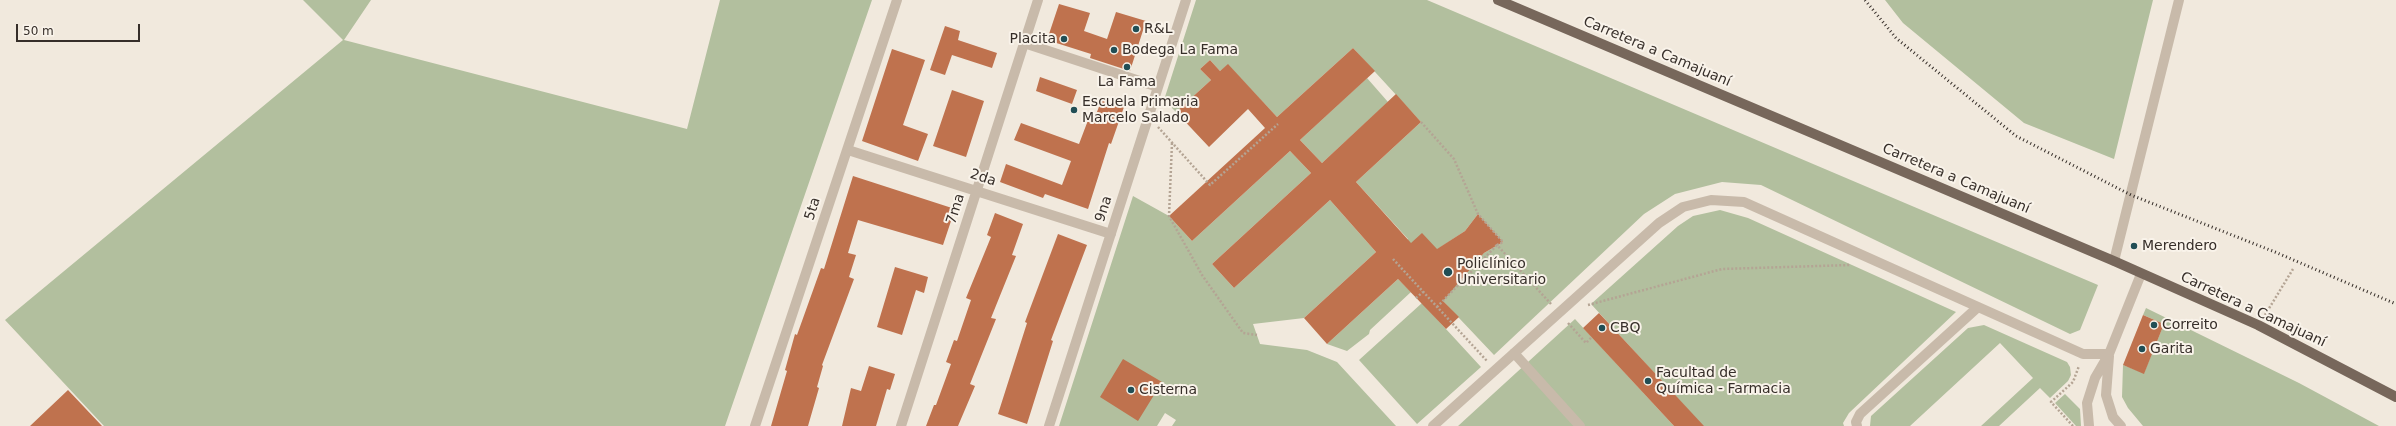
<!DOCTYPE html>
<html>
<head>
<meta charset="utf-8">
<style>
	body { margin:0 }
	#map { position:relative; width:2396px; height:426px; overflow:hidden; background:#f1e9dd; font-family:"DejaVu Sans",sans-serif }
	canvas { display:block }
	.scale { position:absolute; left:16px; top:24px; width:124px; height:18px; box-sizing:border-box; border:2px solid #362e29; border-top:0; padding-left:5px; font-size:12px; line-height:14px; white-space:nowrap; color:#362e29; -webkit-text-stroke:3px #f9f3ea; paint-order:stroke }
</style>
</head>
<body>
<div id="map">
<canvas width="2396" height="426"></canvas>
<div class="scale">50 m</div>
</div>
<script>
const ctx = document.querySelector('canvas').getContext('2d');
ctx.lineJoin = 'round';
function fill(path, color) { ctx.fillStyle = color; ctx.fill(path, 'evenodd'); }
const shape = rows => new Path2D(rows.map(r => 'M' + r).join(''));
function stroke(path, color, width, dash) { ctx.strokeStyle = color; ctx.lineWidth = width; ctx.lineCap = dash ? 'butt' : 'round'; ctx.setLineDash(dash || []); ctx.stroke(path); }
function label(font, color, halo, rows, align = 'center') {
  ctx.font = font + ' "DejaVu Sans",sans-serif'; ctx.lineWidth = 4; ctx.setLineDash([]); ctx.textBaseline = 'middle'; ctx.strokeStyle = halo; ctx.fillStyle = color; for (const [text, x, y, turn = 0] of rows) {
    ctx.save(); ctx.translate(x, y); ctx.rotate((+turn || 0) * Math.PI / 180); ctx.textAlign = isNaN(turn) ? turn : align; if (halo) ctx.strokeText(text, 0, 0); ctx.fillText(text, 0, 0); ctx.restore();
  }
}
const green = shape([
	[303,0,371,0,344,40,687,129,720,0,872,0,725,426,104,426,5,320,343,40],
	[1196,0,1427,0,2098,285,2080,330,2070,334,1761,185,1722,182,1675,194,1644,214,1494,355,1442,300,1484,253,1503,242,1478,214,1465,231,1418,262,1402,245,1408,239,1356,182,1421,122,1353,48,1277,117,1228,65,1220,71,1210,60,1200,69,1211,80,1176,112,1164,100],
	[1885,0,2153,0,2114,159,2024,123,1903,23],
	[1367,78,1388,102,1322,163,1300,140],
	[1290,151,1311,173,1212,264,1234,288,1330,200,1376,252,1304,318,1253,324,1260,344,1307,350,1337,362,1396,426,1172,426,1176,420,1165,413,1157,426,1059,426,1133,196,1169,216,1192,241],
	[1720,210,1748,218,1956,312,1849,413,1843,423,1844,426,1703,426,1591,304,1678,226,1693,216],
	[1398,279,1411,292,1370,330,1369,334,1347,351,1327,344],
	[1422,303,1481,367,1417,424,1359,360],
	[2146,308,2299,383,2379,426,2143,426,2128,408,2122,397,2123,365,2144,373,2164,324,2143,315],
	[1575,319,1674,426,1458,426],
	[1984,325,2067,362,2070,367,2071,375,2068,381,2050,398,2040,388,1999,426,1981,426,2033,378,2000,343,1910,426,1870,426,1871,416,1968,328],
	[2065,394,2080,409,2081,426,2076,426,2055,403]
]);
const building = shape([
	[1059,4,1090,13,1084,31,1107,39,1116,12,1146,21,1130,71,1090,58,1091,54,1047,40],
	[945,26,960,31,958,40,997,53,992,68,952,55,945,75,930,70],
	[1353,48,1375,71,1300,140,1322,163,1396,94,1421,122,1356,182,1411,243,1422,233,1437,249,1465,231,1478,214,1503,242,1484,253,1443,301,1459,317,1446,329,1398,279,1327,344,1304,318,1376,252,1330,200,1234,288,1212,264,1311,173,1290,151,1192,241,1169,216,1265,128,1248,109,1209,147,1176,112,1211,80,1200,69,1210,60,1220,71,1228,64,1277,117],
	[892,49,925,60,903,125,928,134,918,161,862,141],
	[1040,77,1077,90,1072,104,1036,91],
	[952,90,984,101,966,157,933,146],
	[1102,99,1124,107,1111,144,1109,143,1088,209,1045,194,1043,198,1000,182,1006,164,1062,185,1071,161,1014,140,1021,123,1079,144,1090,115,1095,117],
	[853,176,955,209,943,245,858,220,848,253,856,255,849,277,854,279,822,365,823,366,817,387,819,388,808,426,771,426,787,371,785,370,795,334,797,335,821,268,824,269],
	[995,213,1023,224,1012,255,1016,256,991,318,996,319,970,384,975,386,958,426,926,426,934,405,936,405,951,364,946,362,954,340,957,341,971,300,966,298,991,237,987,235],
	[1058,234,1087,245,1051,340,1053,341,1027,424,998,414,1027,323,1025,322],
	[895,267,928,277,924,293,916,290,902,335,877,327],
	[1599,313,1704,426,1674,426,1583,328],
	[2143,315,2164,324,2144,374,2123,365],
	[1123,359,1162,382,1138,421,1100,397],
	[869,366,895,374,890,390,887,389,876,426,842,426,851,388,861,391],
	[68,390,102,426,30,426]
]);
const path = shape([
	[1421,122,1454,159,1478,214,1503,242,1497,245,1551,304],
	[1158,127,1210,185,1278,124],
	[1172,143,1169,216,1202,275,1243,333,1257,335],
	[1393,259,1487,361],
	[1416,298,1423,292],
	[1588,305,1722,269,1850,265],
	[1437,307,1497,245],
	[2265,315,2293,269],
	[1568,323,1586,343,1592,337],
	[2073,426,2051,402,2073,382,2079,366]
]);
const minor = shape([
	[1024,43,1158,87],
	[848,150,1111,234],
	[2114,261,2179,0],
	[1514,353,1580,426],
	[2109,356,2106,395,2113,417,2121,426],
	[755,426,897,0],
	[901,426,1038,0],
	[1049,426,1186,0],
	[1433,426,1659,223,1683,207,1711,200,1744,202,2083,354,2109,354],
	[1857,426,1856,422,1860,414,1978,307],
	[2089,426,2087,403,2095,378,2109,354,2141,274]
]);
const major = shape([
	[1498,0,2114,261,2258,325,2396,397]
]);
const rail = shape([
	[1865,0,1896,38,2016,136,2131,195,2275,252,2396,304]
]);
const markers = [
	[1136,29,4,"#214e55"],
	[1064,39,4,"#214e55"],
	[1114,50,4,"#214e55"],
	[1127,67,4,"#214e55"],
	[1074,110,4,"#214e55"],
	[2134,246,4,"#214e55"],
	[1448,272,5,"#214e55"],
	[2154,325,4,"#214e55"],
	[1602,328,4,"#214e55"],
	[2142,349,4,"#214e55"],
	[1648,381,4,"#214e55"],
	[1131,390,4,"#214e55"]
];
const poiNames = [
	["R&L",1144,29],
	["Placita",1056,39,"right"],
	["Bodega La Fama",1122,50],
	["La Fama",1127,82,"center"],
	["Escuela Primaria",1082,102],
	["Marcelo Salado",1082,118],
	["Merendero",2142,246],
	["Policlínico",1457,264],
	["Universitario",1457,280],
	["Correito",2162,325],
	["CBQ",1610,328],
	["Garita",2150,349],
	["Facultad de",1656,373],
	["Química - Farmacia",1656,389],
	["Cisterna",1139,390]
];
const streetNames = [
	["Carretera a Camajuaní",1657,52,23],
	["2da",983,178,18],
	["Carretera a Camajuaní",1956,179,23],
	["5ta",813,209,-72],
	["7ma",956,209,-72],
	["9na",1104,209,-72],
	["Carretera a Camajuaní",2253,310,25]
];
fill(green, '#b2bf9e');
fill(building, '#bf724e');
stroke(path, '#b4a494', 2.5, [2, 2]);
stroke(minor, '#c8baaa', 10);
stroke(major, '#77675b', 10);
stroke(rail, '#362e29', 3, [1, 3]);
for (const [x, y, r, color] of markers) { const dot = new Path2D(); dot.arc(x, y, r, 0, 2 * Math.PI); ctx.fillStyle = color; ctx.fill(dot); stroke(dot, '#f9f3ea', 1.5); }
label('14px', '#362e29', '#f9f3ea', poiNames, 'left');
label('14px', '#362e29', '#f9f3ea', streetNames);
</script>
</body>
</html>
